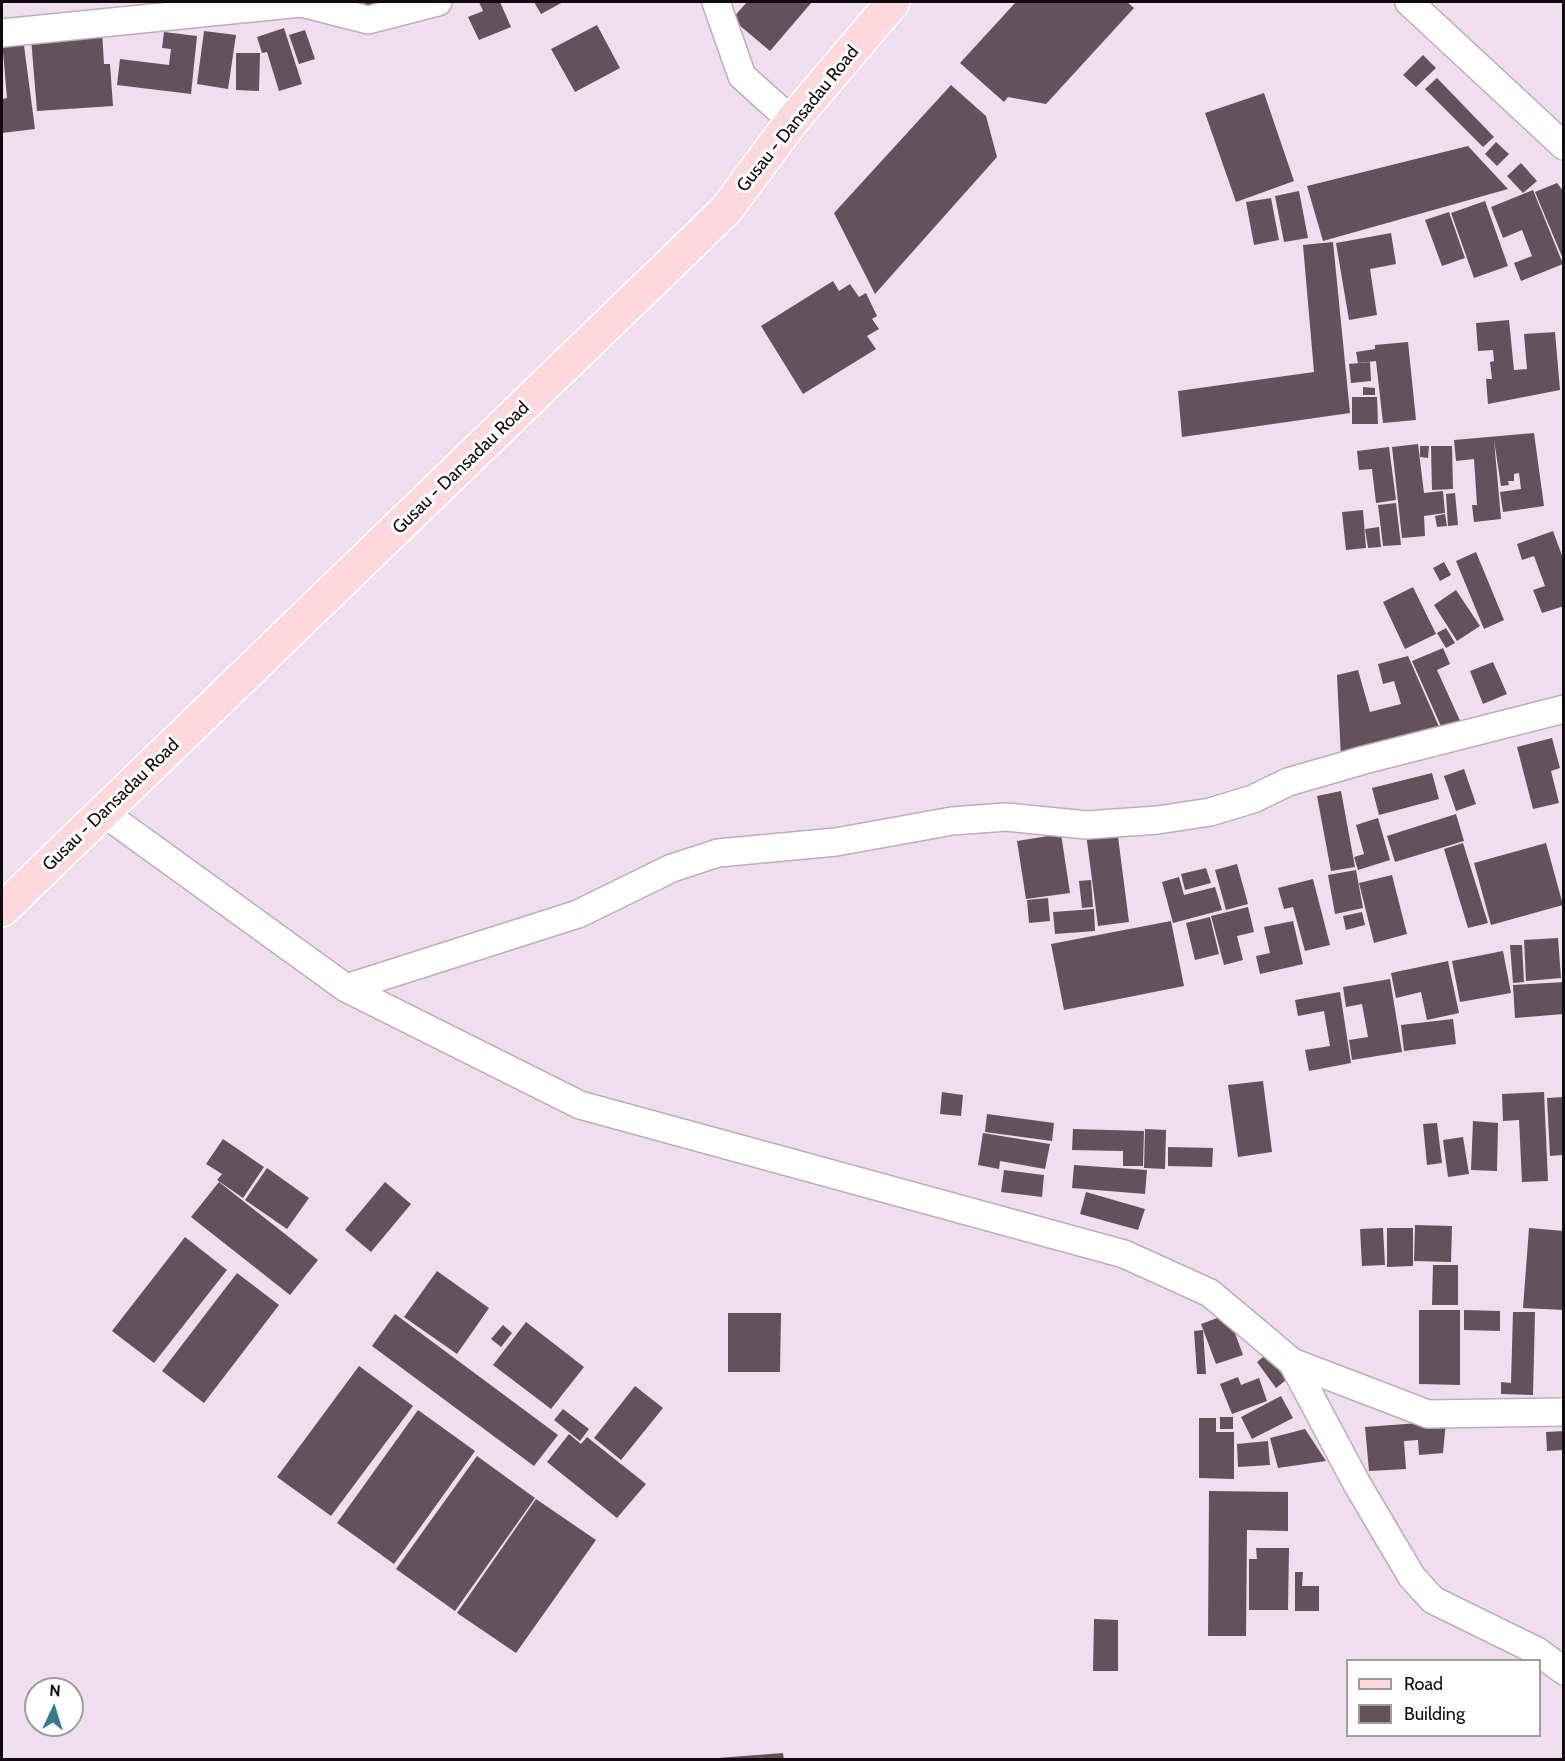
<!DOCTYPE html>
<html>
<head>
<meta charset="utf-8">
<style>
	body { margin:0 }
	#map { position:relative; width:1565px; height:1761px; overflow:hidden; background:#efdeed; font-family:Cabin,sans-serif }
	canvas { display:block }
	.frame { position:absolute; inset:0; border:3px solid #100a0f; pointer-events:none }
	.legend { position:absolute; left:1346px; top:1659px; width:195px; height:78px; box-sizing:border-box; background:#fff; border:2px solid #9f9d9f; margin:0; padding:8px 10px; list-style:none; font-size:18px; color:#100a0f }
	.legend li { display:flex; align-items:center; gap:12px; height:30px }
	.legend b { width:30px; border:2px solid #9f9d9f }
	.north { position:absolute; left:24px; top:1677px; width:60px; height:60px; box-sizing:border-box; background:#fff; border:2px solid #9f9d9f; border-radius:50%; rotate:4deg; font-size:16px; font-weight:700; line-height:24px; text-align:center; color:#100a0f }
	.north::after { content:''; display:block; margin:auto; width:21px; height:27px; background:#367b88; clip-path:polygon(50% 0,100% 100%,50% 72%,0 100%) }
</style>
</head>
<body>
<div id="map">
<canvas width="1565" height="1761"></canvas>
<div class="frame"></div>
<ul class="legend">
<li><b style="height:8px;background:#fdd8dc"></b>Road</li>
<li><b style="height:16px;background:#63525c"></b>Building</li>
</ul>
<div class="north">N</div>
</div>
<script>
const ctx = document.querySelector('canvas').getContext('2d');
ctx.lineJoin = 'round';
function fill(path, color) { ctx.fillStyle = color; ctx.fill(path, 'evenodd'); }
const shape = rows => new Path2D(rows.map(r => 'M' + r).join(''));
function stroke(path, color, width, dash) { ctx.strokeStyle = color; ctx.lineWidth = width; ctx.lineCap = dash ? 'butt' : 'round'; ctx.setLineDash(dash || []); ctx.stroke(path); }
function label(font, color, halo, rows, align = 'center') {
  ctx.font = font + ' Cabin,sans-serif'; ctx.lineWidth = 6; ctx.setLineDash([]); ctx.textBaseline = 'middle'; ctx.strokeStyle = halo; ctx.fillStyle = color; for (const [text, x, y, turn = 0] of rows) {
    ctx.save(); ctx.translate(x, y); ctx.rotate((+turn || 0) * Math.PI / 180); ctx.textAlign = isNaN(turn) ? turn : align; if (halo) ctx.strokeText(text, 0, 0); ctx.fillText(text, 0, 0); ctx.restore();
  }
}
const building = shape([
	[364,2,391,2,366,8],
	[479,2,500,2,511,27,479,40,468,17,483,11],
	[534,2,563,2,541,14],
	[747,2,812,2,770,51,732,19],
	[1016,2,1127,2,1134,8,1046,104,1008,97,1004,102,960,63],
	[597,25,620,68,575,92,551,49],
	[284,28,302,84,279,91,267,52,262,53,257,37],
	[305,30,315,59,299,64,289,35],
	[204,31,236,35,228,89,197,84],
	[102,32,104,64,110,64,113,106,37,111,31,38],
	[164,32,197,36,191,94,117,85,120,59,169,65,171,49,162,48],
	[23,38,35,129,2,133,2,99,7,98,2,40],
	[236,53,260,53,259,91,236,90],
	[1423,55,1436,68,1416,87,1403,75],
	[1437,78,1494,137,1483,147,1425,89],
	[951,85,986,116,997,157,875,294,834,213],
	[1264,93,1294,181,1236,202,1205,113],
	[1496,142,1509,154,1497,166,1485,154],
	[1468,146,1508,189,1323,241,1307,186],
	[1521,163,1537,181,1523,193,1507,176],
	[1557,183,1564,192,1563,259,1535,192],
	[1533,190,1563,264,1521,281,1514,263,1532,256,1522,230,1503,238,1491,207],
	[1299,191,1308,238,1284,242,1275,196],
	[1271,198,1279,240,1254,245,1246,202],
	[1485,201,1508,266,1474,278,1451,213],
	[1449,212,1465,258,1442,266,1425,220],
	[1391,233,1396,264,1370,269,1377,315,1349,320,1336,243],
	[1333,242,1350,413,1182,437,1178,391,1314,372,1303,245],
	[833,281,839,291,850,284,859,297,866,293,877,316,872,319,879,329,867,336,876,349,803,394,761,326],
	[1509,320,1514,370,1527,369,1524,334,1555,332,1560,390,1488,404,1486,379,1492,379,1490,362,1494,361,1493,350,1478,351,1476,323],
	[1408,342,1416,420,1383,423,1376,361,1358,363,1356,352,1375,349,1375,345],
	[1370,362,1371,381,1351,383,1349,364],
	[1363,387,1375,388,1375,395,1363,395],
	[1352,397,1377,397,1378,424,1352,424],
	[1534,433,1544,506,1503,512,1500,492,1521,489,1519,473,1514,474,1514,481,1508,481,1509,485,1501,486,1494,440,1501,519,1474,522,1472,505,1477,505,1474,459,1456,461,1454,440],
	[1418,444,1424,493,1443,491,1445,513,1424,516,1425,536,1402,538,1392,447],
	[1420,446,1429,446,1428,458,1420,457],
	[1431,446,1452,446,1453,489,1432,490],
	[1389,447,1396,500,1376,503,1372,469,1359,470,1357,451],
	[1455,493,1458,525,1448,526,1446,494],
	[1396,503,1401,545,1383,546,1378,505],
	[1363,510,1366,548,1346,550,1342,512],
	[1445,514,1447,526,1437,527,1435,516],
	[1379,527,1381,547,1368,548,1365,529],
	[1553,531,1564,561,1564,606,1542,613,1533,590,1545,586,1534,556,1522,560,1517,544],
	[1476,552,1504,620,1484,629,1456,561],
	[1444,562,1451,575,1440,581,1433,568],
	[1413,587,1436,634,1405,649,1383,602],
	[1456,590,1480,626,1457,641,1434,605],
	[1446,628,1455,643,1446,648,1437,633],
	[1443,648,1450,664,1437,670,1462,725,1444,733,1412,661],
	[1408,656,1440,729,1341,759,1337,675,1358,670,1370,712,1401,704,1394,681,1383,684,1378,664],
	[1493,662,1507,694,1483,704,1470,671],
	[1552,738,1560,768,1551,771,1559,803,1533,809,1517,747],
	[1464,769,1476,804,1456,811,1444,776],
	[1432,773,1439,799,1379,815,1372,788],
	[1341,791,1355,867,1331,871,1317,796],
	[1456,814,1464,841,1395,862,1387,836],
	[1378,818,1390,860,1358,870,1354,857,1364,854,1356,825],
	[1117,829,1129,922,1098,926,1086,833],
	[1061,834,1070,893,1026,899,1017,841],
	[1463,843,1488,923,1468,928,1444,849],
	[1546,843,1563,905,1491,925,1474,863],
	[1237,864,1248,904,1226,910,1215,870],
	[1206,868,1211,883,1185,890,1181,874],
	[1356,870,1363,908,1335,914,1328,875],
	[1392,875,1407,934,1374,943,1359,883],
	[1179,877,1184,895,1215,887,1222,910,1173,923,1162,882],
	[1313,879,1330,945,1305,951,1293,907,1284,909,1278,888],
	[1091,880,1093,907,1082,908,1079,881],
	[1048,898,1050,921,1029,923,1027,900],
	[1248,907,1254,932,1237,936,1243,960,1224,965,1211,916],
	[1094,909,1095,931,1055,934,1053,912],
	[1362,912,1365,925,1346,930,1343,916],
	[1210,917,1219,954,1195,960,1186,923],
	[1171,921,1184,986,1064,1010,1051,944],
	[1293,921,1303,964,1260,974,1256,956,1270,953,1264,927],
	[1558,938,1561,978,1526,981,1524,940],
	[1510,945,1522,945,1524,982,1513,983],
	[1503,951,1511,993,1460,1002,1452,961],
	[1448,961,1459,1013,1427,1020,1421,992,1396,998,1391,973],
	[1390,979,1402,1052,1352,1060,1349,1040,1368,1037,1362,1004,1346,1007,1343,987],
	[1564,982,1564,1014,1515,1018,1513,985],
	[1340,992,1351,1063,1309,1071,1305,1050,1330,1046,1324,1011,1298,1016,1295,1000],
	[1453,1019,1456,1044,1404,1051,1401,1025],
	[1263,1081,1272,1152,1238,1157,1228,1085],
	[942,1092,963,1095,961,1116,940,1114],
	[1544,1092,1548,1181,1522,1182,1519,1120,1503,1121,1502,1094],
	[1564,1097,1564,1155,1550,1156,1547,1098],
	[987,1114,1054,1123,1052,1141,985,1132],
	[1473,1121,1498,1123,1497,1171,1471,1170],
	[1437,1123,1442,1163,1427,1165,1423,1124],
	[1073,1129,1144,1131,1143,1166,1123,1166,1123,1151,1072,1150],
	[1145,1129,1166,1130,1165,1169,1144,1168],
	[983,1133,1050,1144,1045,1169,1000,1161,999,1169,978,1165],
	[1463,1137,1469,1174,1448,1177,1443,1140],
	[223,1139,264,1167,243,1198,217,1180,222,1174,206,1164],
	[1168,1147,1213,1148,1212,1167,1168,1166],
	[1074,1165,1147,1170,1145,1194,1072,1188],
	[267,1168,309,1198,287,1229,245,1200],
	[1004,1170,1044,1175,1042,1197,1001,1192],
	[219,1182,318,1260,290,1295,191,1217],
	[385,1182,411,1204,371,1252,345,1230],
	[1086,1192,1145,1209,1138,1230,1080,1214],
	[1415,1225,1452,1226,1451,1262,1414,1261],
	[1383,1228,1385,1265,1362,1266,1360,1229],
	[1387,1228,1413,1228,1413,1266,1387,1267],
	[1529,1228,1564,1231,1564,1310,1523,1308],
	[185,1237,227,1270,154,1363,112,1331],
	[1433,1265,1458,1265,1458,1305,1432,1305],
	[437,1271,489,1308,457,1354,404,1317],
	[237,1273,279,1305,204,1403,162,1371],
	[1419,1310,1460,1310,1460,1385,1419,1384],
	[1464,1310,1500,1311,1500,1331,1464,1330],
	[1513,1312,1535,1312,1533,1395,1501,1394,1501,1382,1511,1383],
	[728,1313,781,1313,780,1372,728,1372],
	[395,1314,558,1435,534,1466,372,1346],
	[1228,1314,1243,1355,1216,1364,1201,1324],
	[526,1322,584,1367,551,1409,493,1365],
	[503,1325,512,1333,501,1347,491,1339],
	[1203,1330,1206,1374,1197,1374,1194,1331],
	[1267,1354,1286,1380,1276,1388,1257,1362],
	[359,1366,413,1406,331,1516,277,1477],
	[1238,1377,1241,1385,1259,1378,1267,1401,1232,1414,1220,1384],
	[635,1386,663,1408,621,1460,594,1438],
	[1281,1396,1293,1418,1252,1439,1241,1417],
	[563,1409,589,1429,580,1441,554,1420],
	[418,1410,475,1451,394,1564,337,1523],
	[1220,1417,1233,1417,1233,1429,1220,1429],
	[1199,1418,1216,1418,1216,1432,1234,1432,1234,1479,1199,1478],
	[1446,1421,1443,1453,1419,1455,1418,1440,1404,1441,1406,1469,1369,1471,1365,1427],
	[1305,1429,1326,1461,1278,1468,1270,1438],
	[1564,1431,1564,1450,1547,1451,1546,1432],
	[569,1434,581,1444,587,1437,646,1484,617,1518,547,1462],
	[1268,1441,1270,1465,1238,1467,1237,1444],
	[477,1456,535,1498,455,1611,396,1569],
	[1209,1491,1288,1492,1288,1531,1247,1530,1246,1636,1208,1636],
	[536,1499,596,1540,516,1653,457,1613],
	[1256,1548,1289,1548,1288,1610,1249,1610,1249,1559,1257,1559],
	[1295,1572,1303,1572,1302,1586,1319,1586,1319,1611,1295,1611],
	[1094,1619,1118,1620,1118,1671,1093,1671],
	[783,1753,784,1760,718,1760,718,1758]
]);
const street = shape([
	[716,2,742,76,792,121],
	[1409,2,1564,146],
	[2,33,301,3,368,20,438,2],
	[104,813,346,988,580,1105,1124,1254,1210,1293,1292,1362,1357,1484,1412,1577,1433,1600,1537,1651,1564,1671],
	[346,988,578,914,672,868,718,853,836,842,952,821,1006,817,1087,825,1158,820,1210,812,1253,799,1288,782,1364,760,1564,709],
	[1292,1362,1428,1414,1564,1412]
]);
const primary = shape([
	[2,910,726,210,792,121,893,2]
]);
const streetNames = [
	["Gusau - Dansadau Road",798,119,-51],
	["Gusau - Dansadau Road",461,468,-44],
	["Gusau - Dansadau Road",111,805,-44]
];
fill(building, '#63525c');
stroke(street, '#beaebc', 30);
stroke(primary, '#fff', 36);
stroke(street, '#fff', 27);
stroke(primary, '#fdd8dc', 33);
label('18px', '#100a0f', '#fff', streetNames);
</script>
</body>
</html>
